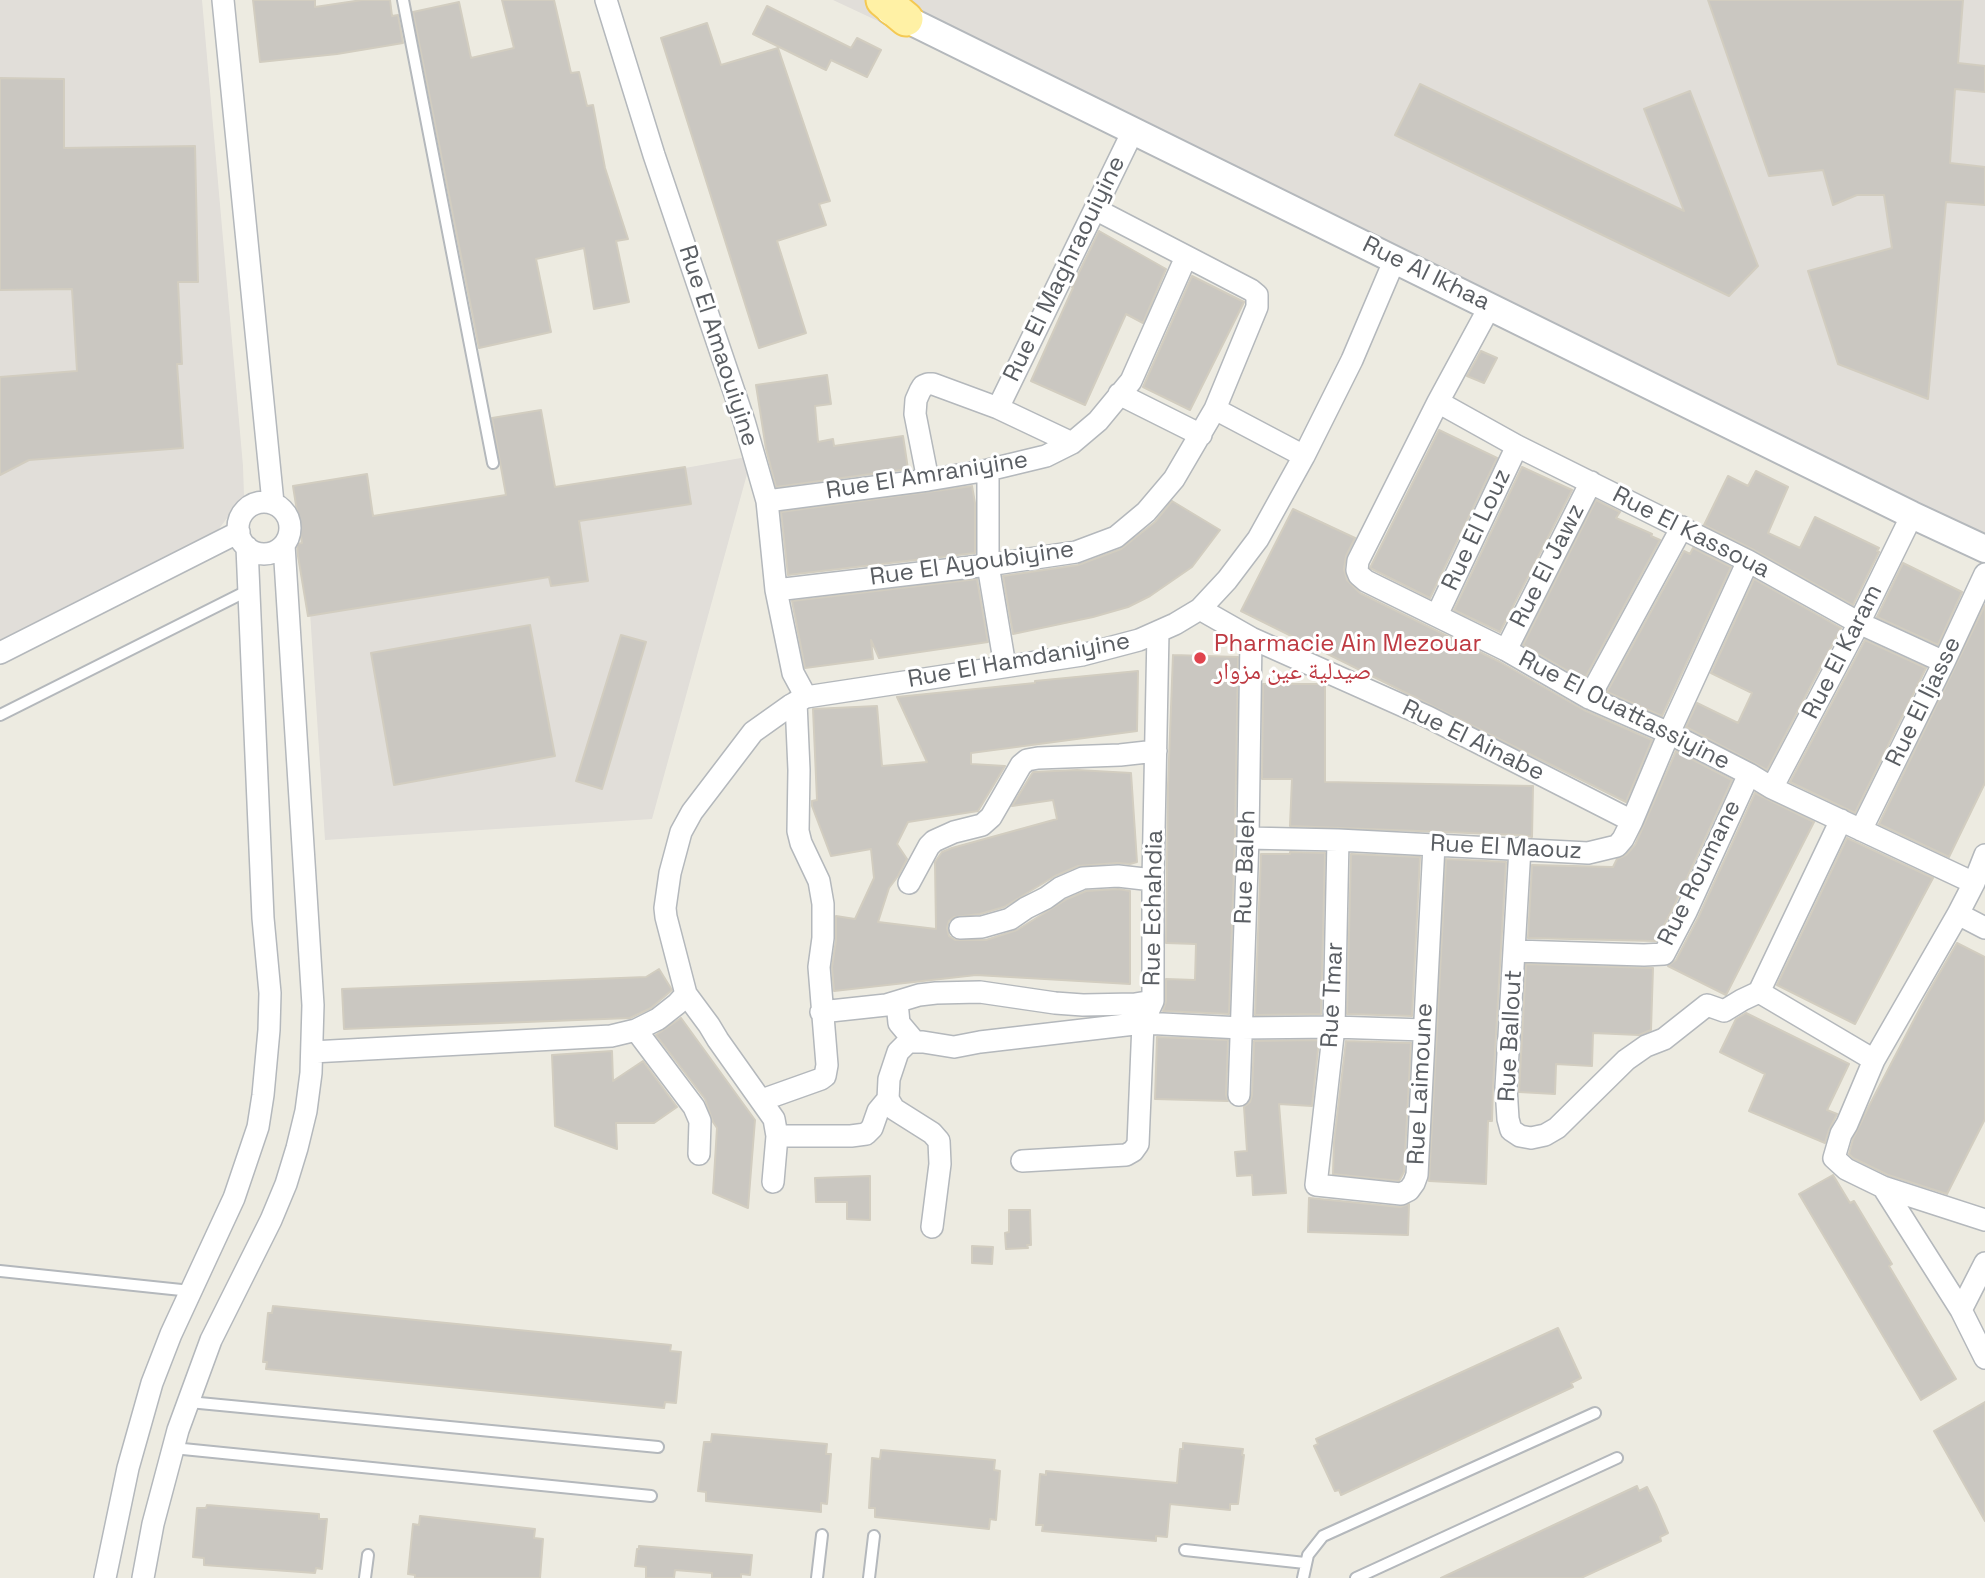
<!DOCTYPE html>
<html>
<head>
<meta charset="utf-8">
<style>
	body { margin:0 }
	canvas { display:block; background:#edebe1 }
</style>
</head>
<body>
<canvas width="1985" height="1578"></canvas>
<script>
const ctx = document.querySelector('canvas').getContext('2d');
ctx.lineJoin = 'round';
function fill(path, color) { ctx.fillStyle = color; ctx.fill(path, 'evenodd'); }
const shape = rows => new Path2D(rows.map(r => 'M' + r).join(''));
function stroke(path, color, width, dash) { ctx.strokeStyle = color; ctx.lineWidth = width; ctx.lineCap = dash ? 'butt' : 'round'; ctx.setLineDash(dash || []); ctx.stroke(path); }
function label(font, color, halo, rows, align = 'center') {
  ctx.font = font + ' "Space Grotesk","Noto Naskh Arabic",sans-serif'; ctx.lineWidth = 6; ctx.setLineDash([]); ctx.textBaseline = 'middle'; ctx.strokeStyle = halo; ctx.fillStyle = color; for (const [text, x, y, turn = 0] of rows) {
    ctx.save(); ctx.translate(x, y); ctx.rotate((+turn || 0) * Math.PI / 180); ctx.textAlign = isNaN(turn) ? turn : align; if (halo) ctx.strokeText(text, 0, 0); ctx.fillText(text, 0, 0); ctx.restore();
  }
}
const industrial = shape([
	[0,0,202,0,243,466,244,496,218,530,0,645],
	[833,0,1985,0,1985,538],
	[752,456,652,819,325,840,305,536]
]);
const building = shape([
	[253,0,315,0,315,7,362,0,390,0,392,16,398,15,403,43,337,54,260,62,253,0],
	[502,0,554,0,571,73,579,72,587,106,593,105,605,168,628,239,616,241,629,302,594,309,584,248,536,259,551,332,479,348,413,12,459,2,471,58,514,48,502,0],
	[1708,0,1963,0,1958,63,1985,66,1985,92,1955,89,1950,163,1985,167,1985,205,1946,202,1928,399,1838,364,1808,271,1892,248,1884,195,1857,195,1833,205,1823,170,1769,176,1708,0],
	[767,6,851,48,857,38,881,50,867,77,831,60,826,70,753,34,767,6],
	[707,23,721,65,778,48,830,201,819,204,826,225,777,241,806,333,759,348,661,38,707,23],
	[0,78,64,79,64,148,195,146,198,282,178,282,182,364,177,364,183,448,29,460,0,475,0,377,77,371,72,289,0,290,0,78],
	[1420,84,1684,211,1644,109,1690,91,1758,266,1729,296,1395,135,1420,84],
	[1099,231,1166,269,1143,323,1126,314,1085,405,1031,381,1073,288,1072,287,1099,231],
	[1192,276,1244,302,1190,410,1143,387,1192,276],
	[1481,351,1497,358,1484,383,1467,376,1481,351],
	[827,375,831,404,815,406,818,442,833,439,834,446,903,436,908,469,776,487,766,449,756,385,827,375],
	[541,410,555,487,685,467,691,504,579,521,588,581,551,586,549,577,308,616,298,556,297,544,302,543,293,486,367,474,373,516,506,495,492,418,541,410],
	[1439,430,1497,458,1430,598,1370,568,1439,430],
	[1522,467,1572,490,1500,632,1454,610,1522,467],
	[1756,471,1788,487,1768,533,1800,548,1815,517,1879,548,1877,551,1879,552,1853,605,1754,550,1704,525,1728,476,1748,486,1756,471],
	[972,486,975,503,975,553,788,575,781,512,972,486],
	[1596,500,1620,512,1616,518,1652,534,1651,536,1660,540,1584,680,1523,645,1596,500],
	[1172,501,1220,530,1192,567,1150,596,1128,607,1093,617,1013,634,1003,576,1078,565,1121,549,1155,522,1172,501],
	[1293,509,1355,538,1346,556,1344,569,1347,580,1360,593,1500,662,1584,710,1652,740,1626,802,1241,611,1293,509],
	[1693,548,1731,567,1662,716,1607,692,1684,551,1690,554,1693,548],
	[1903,563,1962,592,1938,645,1877,617,1903,563],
	[977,579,988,642,879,658,871,640,873,659,805,668,792,601,977,579],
	[1754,579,1841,628,1767,770,1686,727,1697,703,1738,723,1752,693,1711,673,1754,579],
	[1985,605,1985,783,1949,857,1879,824,1985,605],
	[530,625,555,756,394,785,371,653,530,625],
	[621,635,646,642,602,789,576,781,621,635],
	[1865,640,1926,668,1855,813,1790,782,1865,640],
	[1173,655,1238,657,1235,838,1229,1014,1163,1011,1166,1001,1166,979,1195,980,1196,944,1166,943,1168,786,1173,655],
	[1138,671,1137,731,971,753,971,764,1005,766,978,811,908,822,897,844,907,859,898,876,889,888,878,922,936,929,935,862,942,852,952,848,1057,819,1053,800,1012,806,1033,772,1077,770,1131,773,1137,862,1130,864,1117,863,1078,866,1055,876,1004,907,980,914,954,917,949,921,947,928,949,936,955,940,986,940,1017,930,1067,899,1086,891,1118,889,1130,891,1130,984,976,975,834,991,832,967,836,940,836,916,855,919,874,878,871,849,831,856,812,806,812,801,817,800,813,709,877,706,882,766,927,762,897,697,1035,683,1035,681,1138,671],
	[1263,684,1321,684,1325,685,1325,782,1533,786,1532,837,1520,835,1290,826,1292,779,1262,779,1263,684],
	[1676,751,1732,780,1674,906,1656,941,1528,938,1532,865,1613,867,1617,859,1626,855,1635,845,1676,751],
	[1755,793,1814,822,1726,995,1668,966,1676,960,1698,918,1755,793],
	[1847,838,1933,878,1855,1024,1777,985,1847,838],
	[1290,852,1325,853,1321,1014,1255,1015,1261,854,1290,854,1290,852],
	[1351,854,1420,857,1412,1016,1347,1014,1351,854],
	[1446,859,1506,862,1493,1086,1492,1121,1488,1121,1486,1184,1429,1181,1446,859],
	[1957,943,1985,957,1985,1119,1947,1194,1888,1175,1853,1158,1849,1154,1853,1139,1869,1106,1928,993,1957,943],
	[1526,964,1653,968,1651,1030,1639,1035,1593,1033,1592,1066,1556,1064,1555,1094,1519,1092,1526,964],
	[659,969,672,990,651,1008,630,1018,344,1029,342,989,646,977,659,969],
	[1746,1013,1849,1064,1827,1110,1837,1114,1829,1130,1825,1143,1749,1111,1765,1074,1720,1052,1736,1019,1746,1013],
	[681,1018,755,1120,748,1208,713,1193,717,1128,713,1122,705,1099,656,1035,681,1018],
	[1157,1037,1228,1040,1226,1095,1228,1101,1155,1099,1157,1037],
	[1319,1040,1312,1106,1279,1104,1286,1193,1253,1195,1252,1175,1237,1176,1235,1152,1247,1151,1244,1107,1250,1102,1252,1095,1254,1041,1319,1040],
	[1346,1041,1411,1043,1404,1172,1399,1181,1333,1174,1334,1142,1346,1041],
	[612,1051,613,1081,643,1061,677,1107,654,1123,616,1123,617,1149,555,1126,552,1055,612,1051],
	[1833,1175,1850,1203,1854,1201,1892,1264,1889,1266,1956,1379,1921,1400,1799,1194,1833,1175],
	[870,1176,870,1220,847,1219,847,1202,816,1202,815,1178,870,1176],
	[1309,1198,1400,1207,1409,1204,1408,1235,1308,1232,1309,1198],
	[1009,1210,1030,1210,1031,1245,1027,1245,1028,1248,1006,1249,1005,1233,1009,1232,1009,1210],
	[972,1246,993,1247,992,1264,972,1263,972,1246],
	[273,1306,671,1345,670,1351,681,1352,676,1403,665,1402,664,1408,266,1369,267,1362,263,1362,268,1313,272,1313,273,1306],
	[1558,1328,1581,1378,1571,1383,1573,1387,1341,1495,1339,1490,1335,1491,1314,1446,1318,1444,1316,1439,1558,1328],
	[1985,1402,1985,1521,1934,1431,1985,1402],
	[712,1434,827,1444,826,1454,831,1454,827,1504,821,1503,821,1512,706,1501,706,1492,698,1491,704,1442,711,1442,712,1434],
	[1183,1443,1243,1449,1242,1455,1244,1455,1238,1504,1230,1504,1230,1510,1170,1504,1167,1537,1156,1536,1156,1541,1042,1531,1043,1525,1036,1525,1040,1474,1046,1475,1046,1471,1177,1483,1180,1449,1183,1449,1183,1443],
	[881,1450,995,1460,994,1470,1000,1471,996,1520,990,1519,989,1529,875,1517,875,1508,869,1508,872,1458,880,1459,881,1450],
	[1637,1486,1639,1491,1647,1487,1656,1505,1668,1533,1660,1537,1661,1541,1581,1578,1441,1578,1637,1486],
	[207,1505,319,1514,319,1519,327,1519,322,1569,316,1568,315,1573,204,1565,204,1558,193,1557,197,1508,206,1508,207,1505],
	[420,1516,535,1529,534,1538,543,1539,540,1578,415,1578,415,1575,408,1574,413,1524,419,1525,420,1516],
	[639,1546,752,1555,750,1575,741,1574,741,1578,712,1578,712,1573,675,1570,674,1578,646,1578,646,1567,635,1566,637,1549,639,1549,639,1546]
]);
const service = shape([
	[403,0,493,463],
	[0,715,249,590],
	[0,1271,191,1291],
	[189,1402,658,1447],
	[173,1448,651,1496],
	[1185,1550,1305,1563],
	[365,1578,368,1555],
	[817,1578,822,1535],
	[869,1578,874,1536],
	[1303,1578,1308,1555,1323,1536,1595,1413],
	[1356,1578,1617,1458]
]);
const minor = shape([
	[223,0,273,503],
	[606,0,654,155,744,421,767,501,776,590,793,673,806,697],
	[1490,306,1438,402,1358,561,1357,570,1359,575,1366,581,1506,650,1589,698,1669,733,1749,774,1772,788,1974,883],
	[1119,394,1201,435],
	[1438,402,1517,446,1748,561,1859,623,1944,662],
	[998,408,1133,131],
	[1215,409,1304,456],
	[988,470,988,565,1005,666],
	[928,480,915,414,916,400,920,391,923,386,928,384,933,384,998,408,1072,443],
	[767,501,928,480,988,470,1046,456,1072,443,1098,421,1131,381,1186,257],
	'238 528a26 26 0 1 1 52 0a26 26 0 1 1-52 0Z',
	[776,590,988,565,1076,552,1116,537,1146,512,1174,479,1215,409,1257,307,1257,295,1251,290,1095,209],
	[1200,609,1251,638,1428,717,1632,821],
	[1437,615,1517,446],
	[1506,650,1591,482],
	[0,653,239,532],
	[1589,698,1682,527],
	[1772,788,1859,623,1912,515],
	[1861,830,1944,662,1985,574],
	[1248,838,1338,840,1588,853,1617,846,1623,839,1632,821,1669,733,1748,561],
	[1338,840,1334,1027,1316,1185,1401,1194,1409,1190,1414,1183,1417,1175,1434,845],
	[1520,848,1506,1087,1508,1119,1511,1130,1520,1136,1531,1138,1545,1135,1557,1128,1626,1060,1646,1046,1664,1039,1707,1005,1724,1011,1742,1000,1759,992],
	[1985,855,1974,883,1958,914,1874,1060,1847,1124,1841,1134,1834,1158,1846,1169,1883,1187,1961,1310,1985,1358],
	[909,883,929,846,934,841,954,832,982,825,991,817,1021,765,1027,760,1038,758,1120,755,1156,751],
	[1958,914,1985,928],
	[960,928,982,927,1010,919,1026,908,1046,898,1060,888,1083,878,1118,876,1153,880],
	[1515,951,1644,955,1664,954,1686,912,1749,774],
	[1759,992,1841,820],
	[1759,992,1874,1060],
	[897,1002,899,1023,915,1042],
	[821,1012,886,1005,919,995,936,993,980,992,1055,1003,1083,1005,1135,1004,1153,1001],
	[636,1030,694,1107,700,1121,699,1154],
	[312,1052,611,1036,636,1030,658,1019,677,1004,686,994],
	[1239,1095,1248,838,1251,638],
	[762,1100,821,1079,825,1076,827,1065,819,967,823,938,823,904,819,881,801,843,798,831,799,770,796,702],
	[777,1136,851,1136,866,1134,872,1128,878,1111,888,1099],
	[1022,1161,1126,1155,1133,1151,1138,1144,1143,1023,1153,1001,1153,880,1158,632],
	[773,1182,777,1136,774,1119,718,1040,709,1025,686,994,666,917,665,908,670,873,681,832,692,812,753,732,791,705,806,697,1082,655,1139,640,1175,624,1200,609,1227,580,1258,539,1304,456,1352,360,1395,259],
	[1883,1187,1985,1220],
	[932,1227,940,1164,939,1141,932,1133,894,1109,888,1099,889,1079,898,1052,908,1042,923,1042,954,1047,980,1042,1143,1023,1241,1028,1334,1027,1424,1030],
	[1961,1310,1985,1263],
	[105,1578,128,1468,152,1383,171,1334,234,1198,258,1127,263,1095,269,1030,270,993,263,918,247,547],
	[143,1578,153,1524,178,1430,211,1340,271,1220,286,1184,297,1148,306,1111,311,1073,313,1005,284,545]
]);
const tertiary = shape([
	[890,11,1912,515,1985,549]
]);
const primary = shape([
	[883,0,906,19]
]);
const markers = [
	[1200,658,7,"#e0444e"]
];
const streetNames = [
	["Rue El Maghraouiyine",1065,269,-64],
	["Rue Al Ikhaa",1426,274,26],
	["Rue El Amaouiyine",718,346,72],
	["Rue El Amraniyine",927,476,-9],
	["Rue El Louz",1477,530,-65],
	["Rue El Kassoua",1691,533,27],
	["Rue El Ayoubiyine",972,564,-8],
	["Rue El Jawz",1548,566,-63],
	["Rue El Karam",1843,652,-63],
	["Rue El Hamdaniyine",1019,661,-10],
	["Rue El Ijasse",1924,702,-64],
	["Rue El Ouattassiyine",1624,711,27],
	["Rue El Ainabe",1473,741,26],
	["Rue El Maouz",1506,848,3],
	["Rue Baleh",1246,867,-88],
	["Rue Roumane",1700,873,-64],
	["Rue Echahdia",1154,908,-89],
	["Rue Tmar",1333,995,-87],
	["Rue Ballout",1511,1036,-87],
	["Rue Laimoune",1421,1084,-87]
];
const healthNames = [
	["Pharmacie Ain Mezouar",1214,644],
	["صيدلية عين مزوار",1214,672]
];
fill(industrial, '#e1ded9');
fill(building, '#cac7c1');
stroke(building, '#d2cdc0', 2);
stroke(service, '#b4b8bc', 14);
stroke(minor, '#b4b8bc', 24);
stroke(tertiary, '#b4b8bc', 30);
stroke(primary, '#f4c953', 37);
stroke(service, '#fff', 10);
stroke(minor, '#fff', 21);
stroke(tertiary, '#fff', 26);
stroke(primary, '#fff1a5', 33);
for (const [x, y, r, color] of markers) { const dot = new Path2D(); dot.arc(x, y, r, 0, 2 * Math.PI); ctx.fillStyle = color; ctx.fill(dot); stroke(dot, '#fff', 2.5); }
label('24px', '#5a5e63', '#fff', streetNames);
label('24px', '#be3a42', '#fff', healthNames, 'left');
</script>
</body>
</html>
